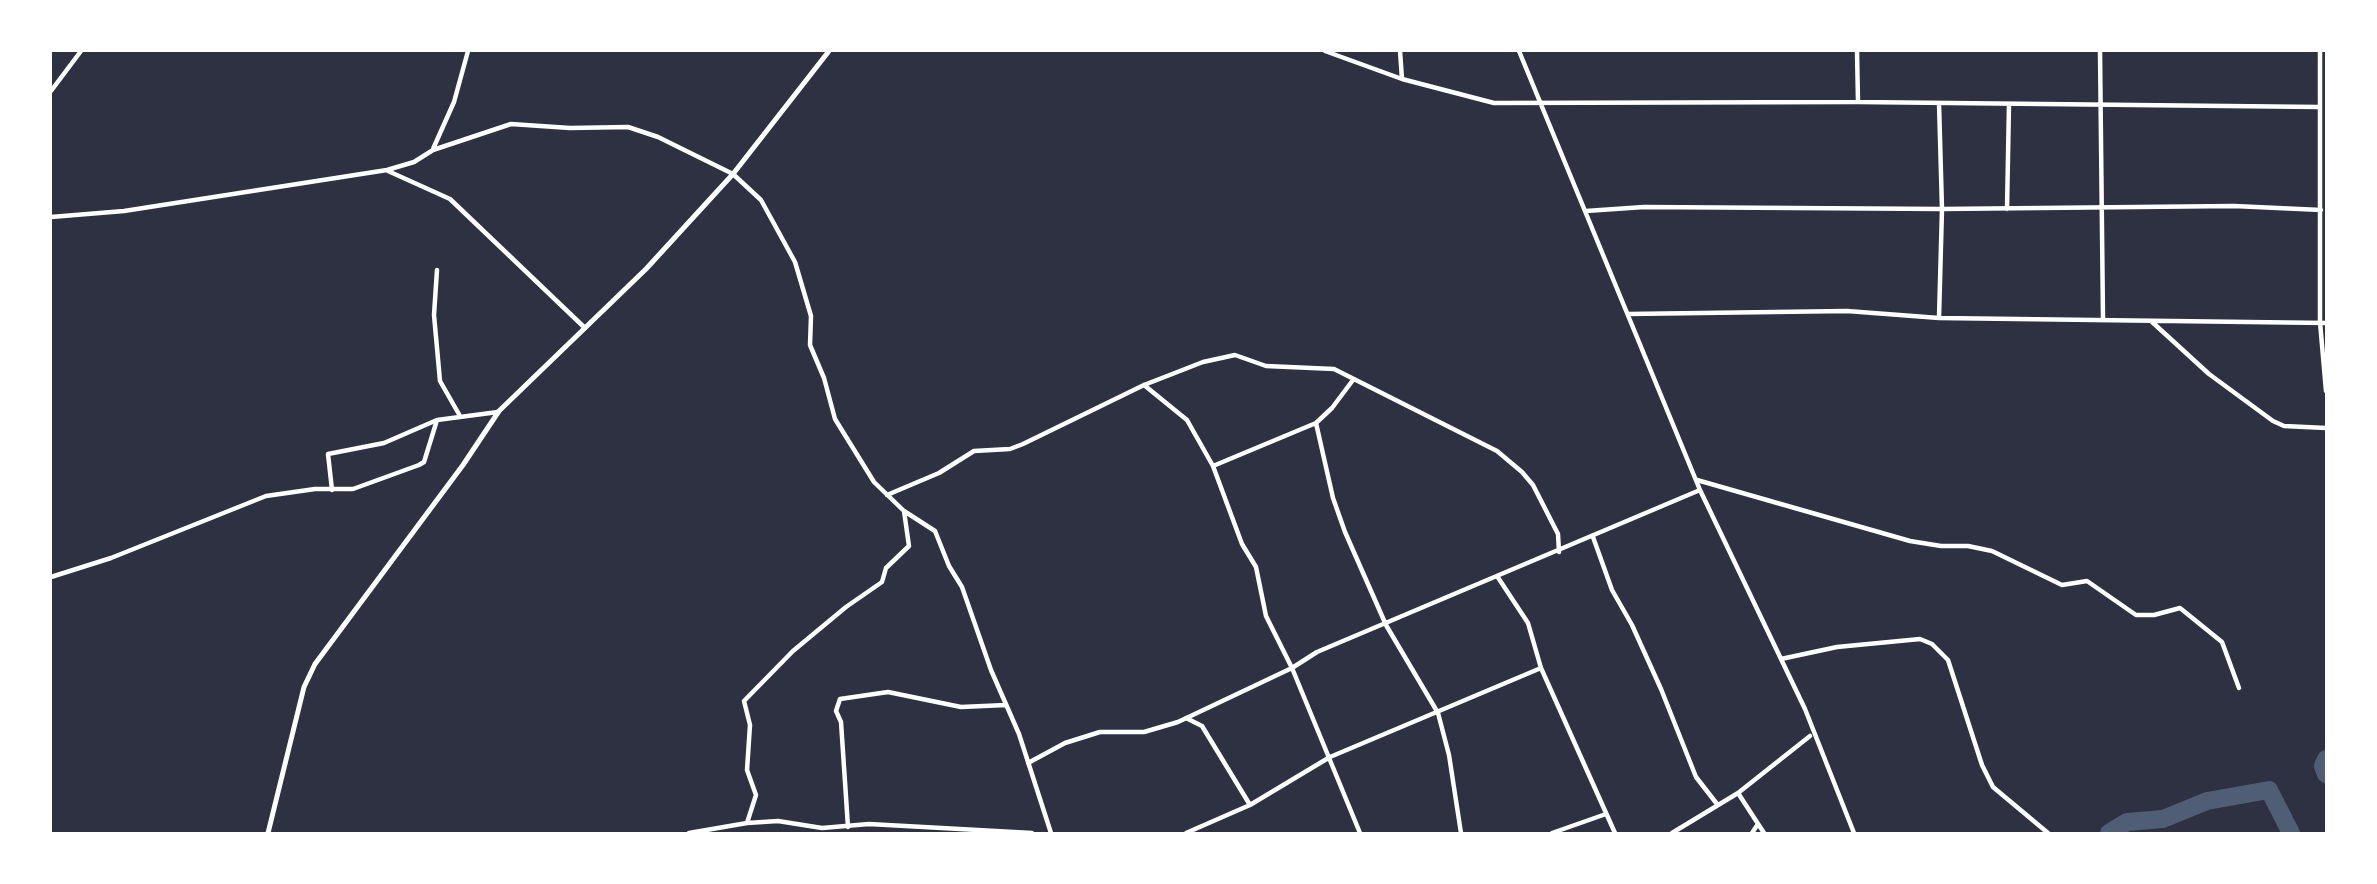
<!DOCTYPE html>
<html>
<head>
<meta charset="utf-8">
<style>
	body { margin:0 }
	#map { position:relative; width:2377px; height:884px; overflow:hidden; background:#2d3142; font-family:Karla,sans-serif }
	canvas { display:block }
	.frame { position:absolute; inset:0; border:52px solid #fff; pointer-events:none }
</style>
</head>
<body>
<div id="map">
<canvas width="2377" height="884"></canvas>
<div class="frame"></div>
</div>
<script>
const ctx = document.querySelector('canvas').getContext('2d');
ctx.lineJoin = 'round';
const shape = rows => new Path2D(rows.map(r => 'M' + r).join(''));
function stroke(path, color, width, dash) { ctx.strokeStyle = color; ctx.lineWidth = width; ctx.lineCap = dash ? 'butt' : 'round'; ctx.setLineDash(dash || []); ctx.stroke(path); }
const river = shape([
	[2326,759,2323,766,2326,774],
	[2109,833,2127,822,2163,819,2207,801,2269,790,2291,833]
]);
const minor = shape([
	[1325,51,1402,79,1494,103,1858,102,2319,107],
	[1400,51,1402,79],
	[1519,51,1700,490,1805,709,1854,833],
	[1857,51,1858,102],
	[2100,51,2103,319],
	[2320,51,2320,322,2326,391],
	[51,91,81,51],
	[433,149,454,102,468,51],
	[388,171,450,199,585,328],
	[2007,209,2009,104],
	[1586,211,1644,207,1942,209,2234,206,2321,210],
	[51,217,124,211,387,170,414,162,433,150,511,124,570,128,628,127,658,137,733,174,761,200,795,262,811,316,810,345,824,378,835,419,874,482,904,511,935,531,949,566,962,587,991,670,1019,734,1051,833],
	[437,270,434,315,440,381,460,416],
	[1628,314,1847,311,1939,318,2326,323],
	[1939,318,1942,209,1939,103],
	[2151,321,2209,374,2273,421,2284,426,2326,428],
	[1144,385,1187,420,1213,466,1242,544,1256,567,1266,616,1292,668,1360,833],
	[1316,423,1333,498,1345,532,1386,625,1438,713,1449,755,1461,833],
	[1213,466,1316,423,1332,408,1353,380],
	[1697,480,1910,541,1941,546,1968,546,1992,551,2062,585,2087,581,2136,615,2154,615,2180,608,2222,642,2239,688],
	[332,490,328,454,384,443,437,420,498,412],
	[887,495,939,473,974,451,1010,449,1023,444,1144,385,1203,362,1235,355,1266,366,1334,369,1497,451,1522,472,1533,485,1558,534,1559,552],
	[1593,537,1612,590,1632,625,1661,689,1696,777,1717,804],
	[1497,576,1528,623,1541,668,1615,833],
	[51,577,111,558,266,496,315,489,353,489,419,465,424,462,437,420],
	[1781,659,1837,647,1920,639,1932,644,1948,660,1982,765,1993,787,2048,833],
	[1186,718,1202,726,1250,805],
	[1028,763,1065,743,1100,732,1144,732,1178,722,1292,668,1317,652,1700,490],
	[1738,793,1764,833],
	[747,823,756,795,747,770,750,725,744,701,793,651,846,607,882,582,886,568,909,546,904,511],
	[848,827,841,722,836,711,840,699,888,692,961,707,1006,705],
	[689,833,747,823,778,821,822,828,869,824,1032,833],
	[1186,833,1250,805,1330,757,1541,668],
	[1552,833,1606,814],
	[1672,833,1738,793,1810,736],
	[1752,833,1758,824]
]);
const tertiary = shape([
	[268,833,304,687,315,664,463,465,499,411,646,269,733,174,829,51]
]);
stroke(river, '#4f5d75', 18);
stroke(minor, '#fff', 4.5);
stroke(tertiary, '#fff', 5);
</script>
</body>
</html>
